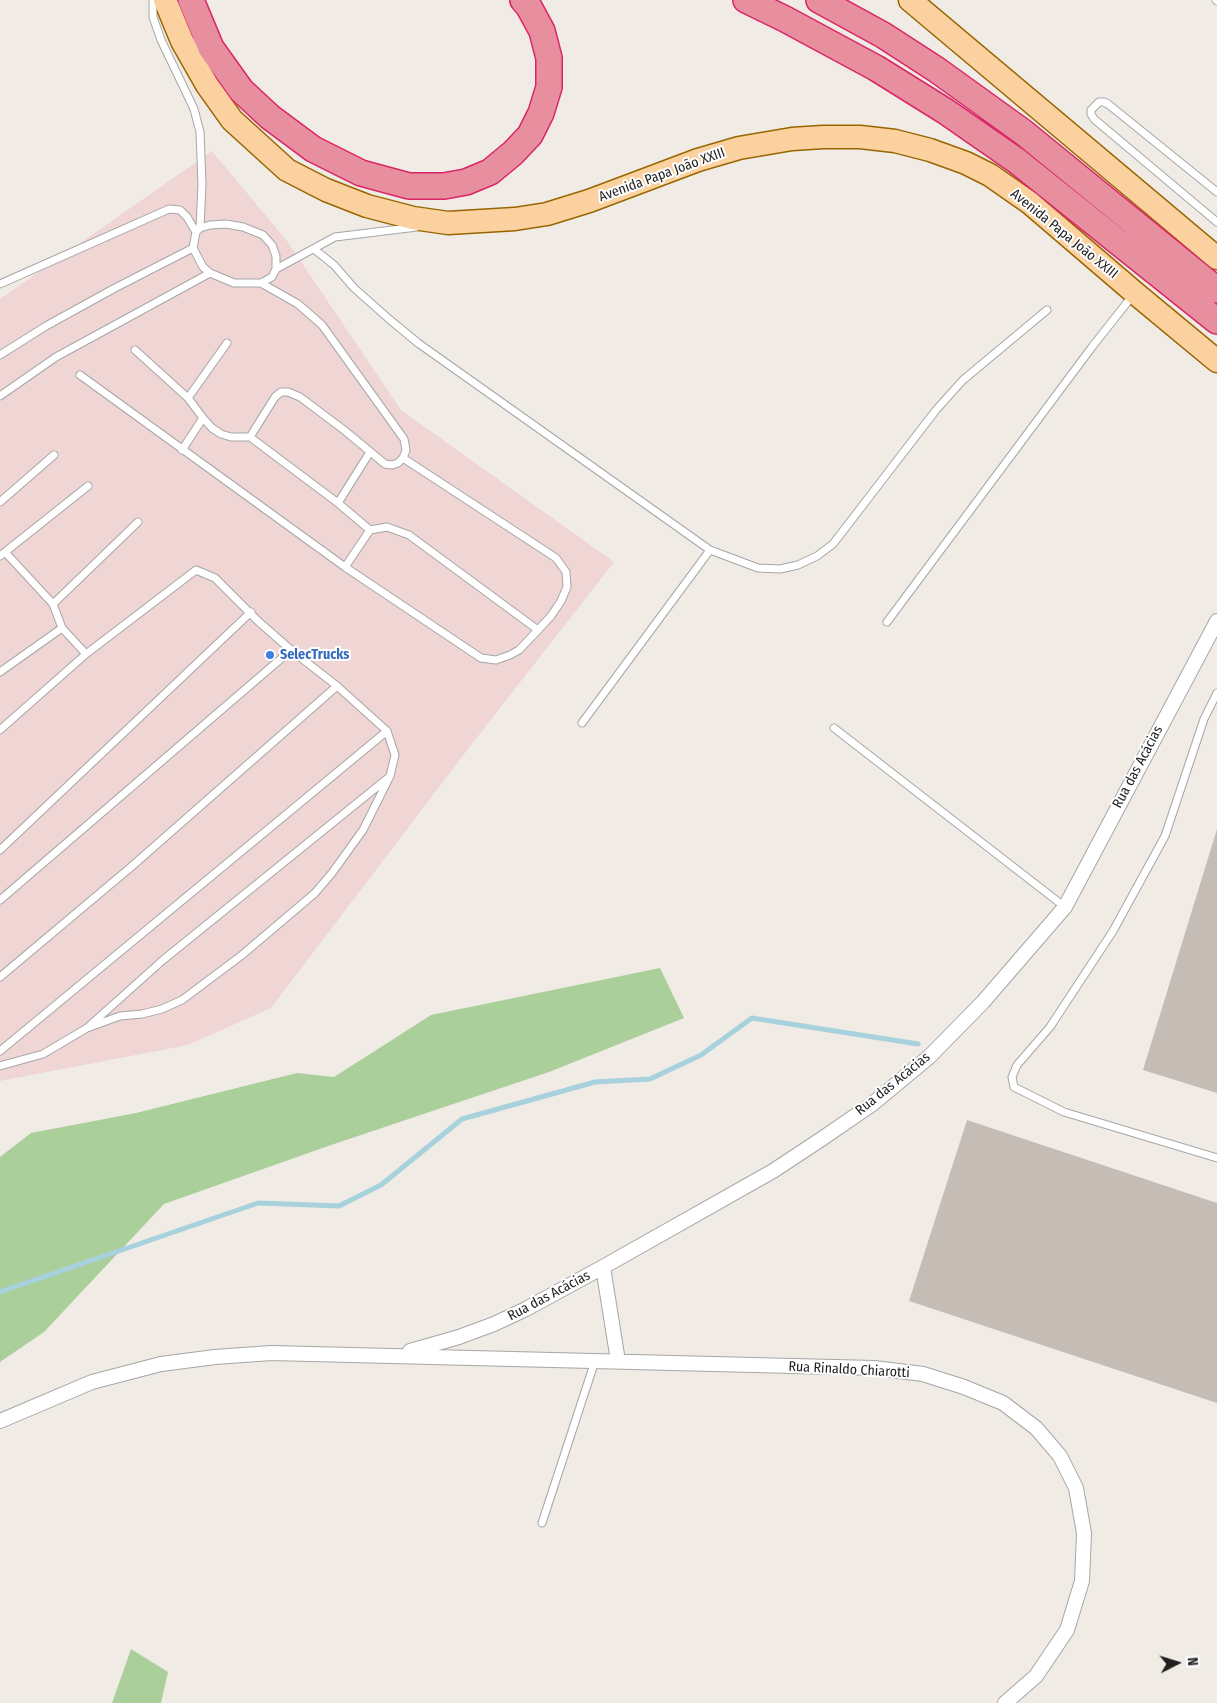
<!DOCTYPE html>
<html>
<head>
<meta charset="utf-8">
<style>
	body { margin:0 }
	#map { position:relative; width:1217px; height:1703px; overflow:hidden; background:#f0ece5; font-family:"Fira Sans Condensed",sans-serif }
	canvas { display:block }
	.north { position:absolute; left:1152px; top:1638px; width:50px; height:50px; -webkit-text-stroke:4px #fff; paint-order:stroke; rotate:85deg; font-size:14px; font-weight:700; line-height:20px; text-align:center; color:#1f1f1f }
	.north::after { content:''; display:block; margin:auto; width:18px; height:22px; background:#1f1f1f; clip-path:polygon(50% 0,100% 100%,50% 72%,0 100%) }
</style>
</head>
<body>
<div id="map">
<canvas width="1217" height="1703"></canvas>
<div class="north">N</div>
</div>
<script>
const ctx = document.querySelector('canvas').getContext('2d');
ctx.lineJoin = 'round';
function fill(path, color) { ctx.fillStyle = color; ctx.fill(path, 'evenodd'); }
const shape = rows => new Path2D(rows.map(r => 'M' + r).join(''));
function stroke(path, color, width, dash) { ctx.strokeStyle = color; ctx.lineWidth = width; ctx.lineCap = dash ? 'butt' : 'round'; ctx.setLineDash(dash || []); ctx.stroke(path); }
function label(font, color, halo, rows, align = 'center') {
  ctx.font = font + ' "Fira Sans Condensed",sans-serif'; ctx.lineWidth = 4; ctx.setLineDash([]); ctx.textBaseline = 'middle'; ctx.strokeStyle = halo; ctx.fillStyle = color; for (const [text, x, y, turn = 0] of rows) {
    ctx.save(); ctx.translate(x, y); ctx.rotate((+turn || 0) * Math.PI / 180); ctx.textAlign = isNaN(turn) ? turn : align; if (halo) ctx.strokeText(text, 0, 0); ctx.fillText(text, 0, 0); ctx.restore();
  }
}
const commercial = shape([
	[212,151,287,241,401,410,614,562,468,749,271,1008,188,1045,0,1081,0,299]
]);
const forest = shape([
	[660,968,684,1018,549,1072,331,1145,164,1204,44,1332,0,1362,0,1157,31,1133,136,1113,297,1073,334,1077,431,1015],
	[131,1649,168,1672,161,1703,112,1703]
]);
const stream = shape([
	[0,1292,258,1203,339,1206,381,1185,462,1119,595,1082,650,1079,701,1055,752,1018,918,1044]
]);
const building = shape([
	[1217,829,1217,1093,1143,1070],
	[967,1120,1217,1203,1217,1403,909,1301]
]);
const lane = shape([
	[153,0,153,17,161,40,194,109,200,132,202,184,200,228],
	[1216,0,1217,1],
	[1217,192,1108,104,1104,102,1099,102,1091,110,1091,114,1094,119,1217,222],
	[226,224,243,227,263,235,272,245,276,256,276,269,272,277,261,283,234,283,210,273,203,267,193,248,196,232,200,228,210,225,226,224],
	[314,249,334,265,354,288,389,319,418,343,710,550,758,568,780,569,798,565,817,556,833,544,936,410,963,380,1047,310],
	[276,269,335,237,417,227],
	[261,283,298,304,322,325,404,439,406,450,403,458,398,463,392,465,385,464,344,430,300,397,288,392,281,392,275,397,250,437,338,503,370,530,387,527,409,535,538,630,551,616,561,601,567,587,566,572,556,558,403,458],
	[0,284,169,209,180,210,187,217,196,232],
	[135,350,188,398,203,418,182,450],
	[0,355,46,326,115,288,193,248],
	[80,375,345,567,370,530],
	[0,396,56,357,210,273],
	[188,398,227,343],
	[203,418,212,428,221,434,231,437,250,437],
	[0,502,54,455],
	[338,503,370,452],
	[5,552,53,604],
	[0,556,88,486],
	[345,567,481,658,496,660,510,655,519,650,538,630],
	[887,622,1092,347,1133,295],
	[0,672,62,628],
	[1217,693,1204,719,1165,836,1113,931,1050,1027,1017,1065,1012,1077,1014,1087,1064,1112,1217,1158],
	[582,723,710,550],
	[834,728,1065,907],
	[0,730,86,654],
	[0,850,251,612],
	[0,900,291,650],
	[0,977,131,867,337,686],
	[87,1028,120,1016,142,1014,162,1009,182,1000,242,955,315,893,332,873,363,830,390,776,395,755,387,731,337,686,291,650,259,622,215,578,196,570,86,654,62,628,53,604,138,522],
	[0,1051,387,731],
	[0,1066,43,1054,87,1028,163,960,388,778],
	[542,1523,595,1361]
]);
const street = shape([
	[603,1267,618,1361],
	[410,1351,459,1337,494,1324,526,1309,603,1267,773,1171,820,1140,871,1105,929,1057,983,1002,1065,907,1217,621],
	[0,1421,92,1382,161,1364,215,1357,271,1353,874,1368,923,1374,964,1387,1003,1403,1036,1428,1060,1456,1076,1488,1084,1533,1082,1581,1067,1630,1036,1676,1005,1703]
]);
const primary = shape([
	[165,0,182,41,207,85,232,120,287,170,326,190,367,206,413,218,448,223,515,219,547,214,589,201,698,160,739,148,792,139,823,137,860,137,895,141,930,150,966,163,990,175,1030,203,1135,293,1217,361],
	[910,0,1217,258]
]);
const highway = shape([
	[191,0,211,48,241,90,270,117,313,149,361,173,409,186,444,186,466,182,490,172,513,153,530,135,541,113,549,87,549,58,542,31,529,7,523,0],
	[746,0,785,19,876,68,945,111,1017,161,1217,321],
	[819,0,883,35,937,70,1023,132,1217,290]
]);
const markers = [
	[270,655,5,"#3f7fe0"]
];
const streetNames = [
	["Avenida Papa João XXIII",662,175,-20],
	["Avenida Papa João XXIII",1064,234,39],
	["Rua das Acácias",1138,767,-62],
	["Rua das Acácias",893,1084,-39],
	["Rua das Acácias",549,1296,-28],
	["Rua Rinaldo Chiarotti",849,1370,3]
];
const shopNames = [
	["SelecTrucks",280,655]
];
fill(commercial, '#f0d5d5');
fill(forest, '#aacf9a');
stroke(stream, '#a6d1dd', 5);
fill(building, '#c4bcb5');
stroke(lane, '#a6a6a6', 9);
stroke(street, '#a6a6a6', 16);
stroke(primary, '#996501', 25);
stroke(highway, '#da2666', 28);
stroke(lane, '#fff', 7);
stroke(street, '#fff', 14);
stroke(primary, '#fbd29f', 22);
stroke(highway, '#e78e9f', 25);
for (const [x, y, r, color] of markers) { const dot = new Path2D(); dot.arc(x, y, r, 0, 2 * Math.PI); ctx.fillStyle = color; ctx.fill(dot); stroke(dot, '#fff', 2); }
label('14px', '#1f1f1f', '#fff', streetNames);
label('bold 14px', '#366cbe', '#fff', shopNames, 'left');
</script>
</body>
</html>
